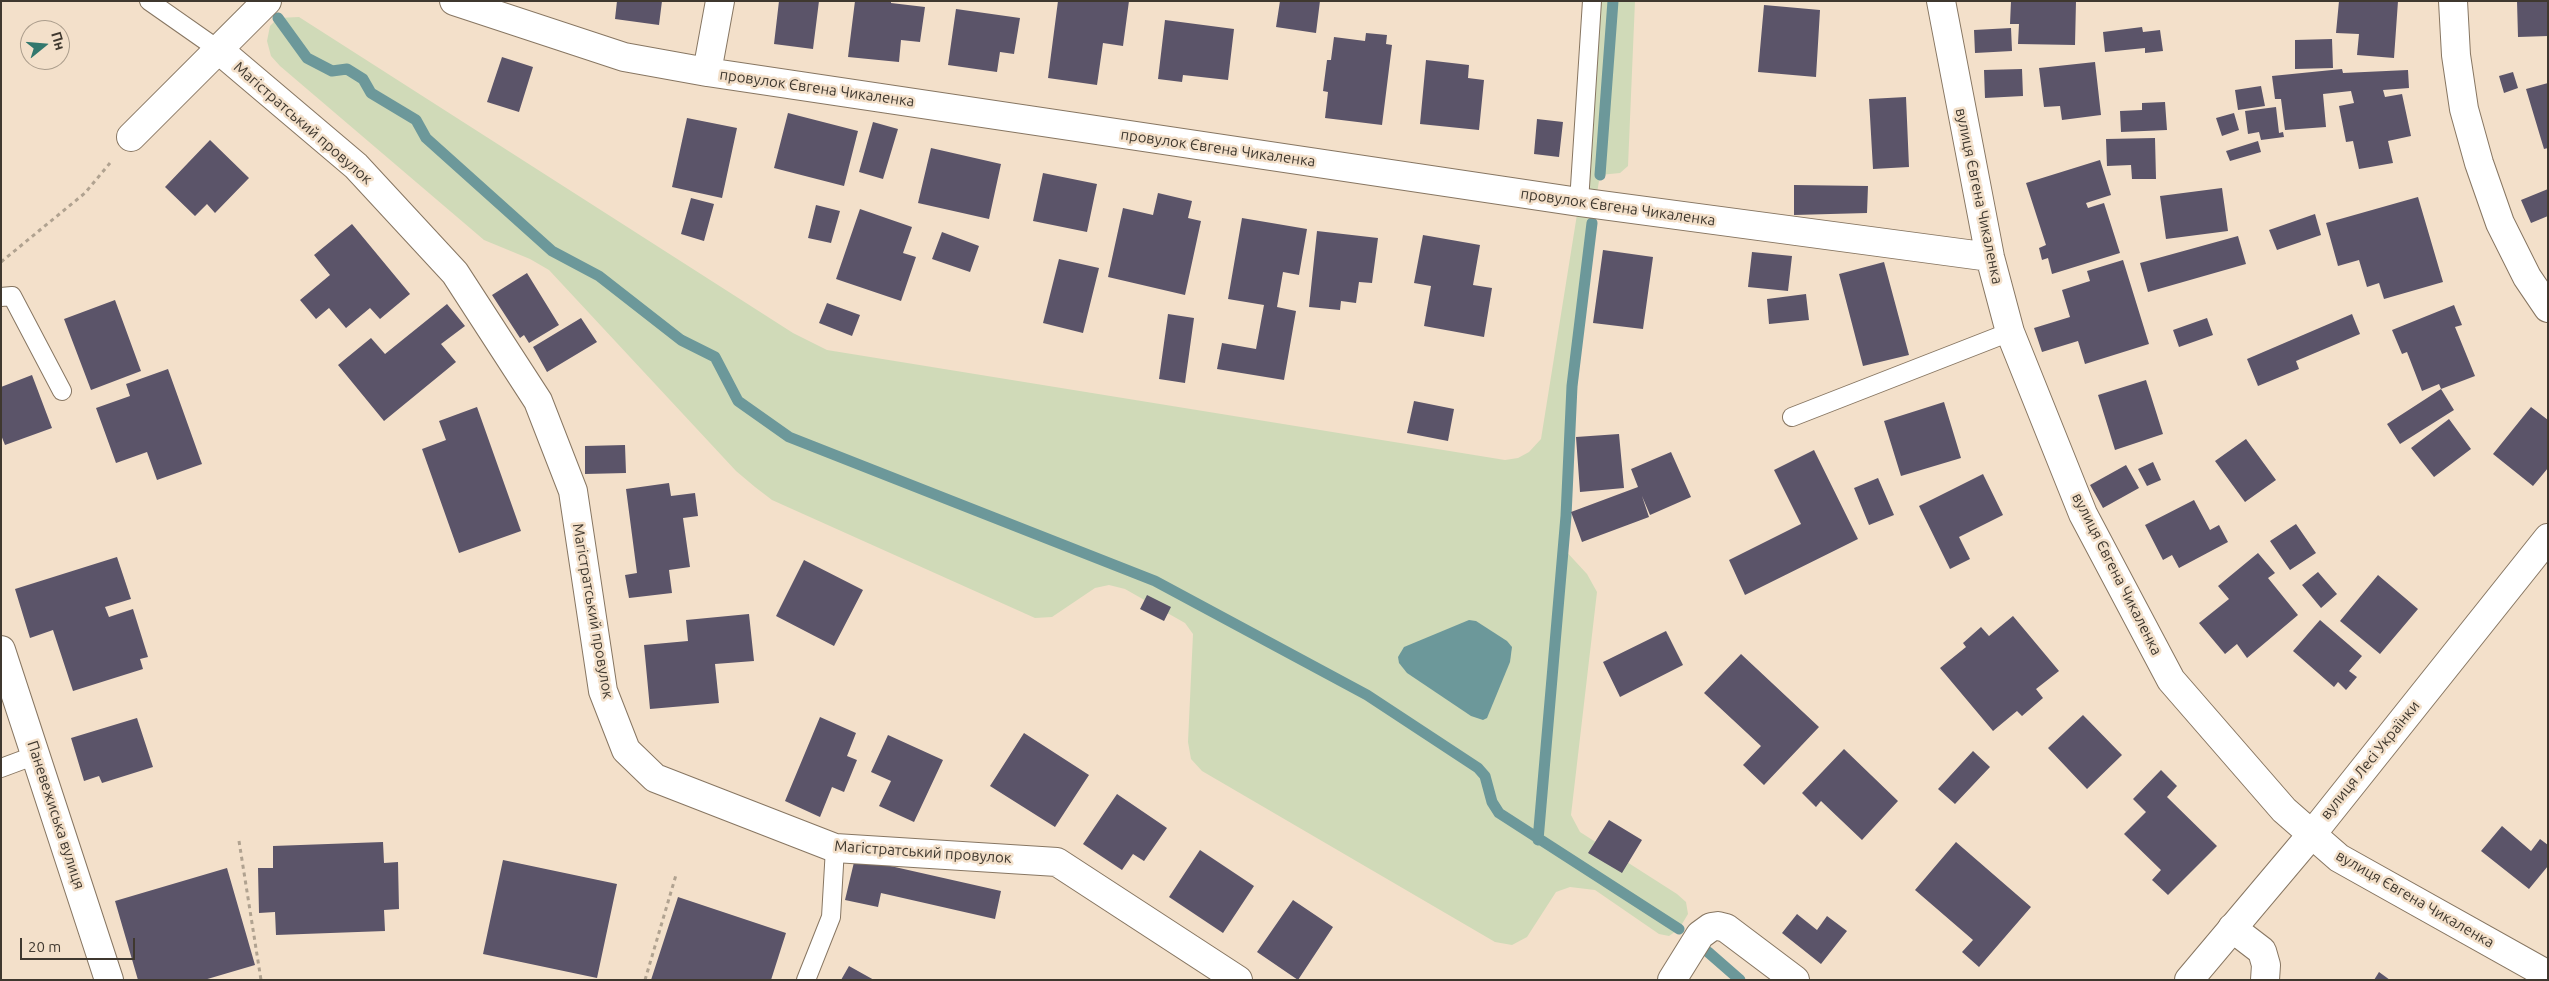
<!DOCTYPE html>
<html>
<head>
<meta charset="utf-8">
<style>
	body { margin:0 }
	#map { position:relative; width:2549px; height:981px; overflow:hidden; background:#f3e0ca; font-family:Ubuntu,sans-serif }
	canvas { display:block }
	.frame { position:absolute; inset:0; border:2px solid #3f382f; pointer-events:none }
	.north { position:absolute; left:20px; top:20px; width:50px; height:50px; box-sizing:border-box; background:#f3e0ca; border:1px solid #ab9d8c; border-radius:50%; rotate:73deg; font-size:14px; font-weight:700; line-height:20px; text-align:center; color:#3f382f }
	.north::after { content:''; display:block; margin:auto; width:18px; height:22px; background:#32786e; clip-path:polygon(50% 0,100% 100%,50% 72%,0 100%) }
	.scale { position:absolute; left:20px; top:938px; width:115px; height:22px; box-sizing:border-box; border:2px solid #3f382f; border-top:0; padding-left:6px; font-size:15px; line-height:18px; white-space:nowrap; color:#3f382f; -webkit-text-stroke:4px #f3e0ca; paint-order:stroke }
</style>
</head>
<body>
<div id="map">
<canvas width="2549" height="981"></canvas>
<div class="frame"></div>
<div class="north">Пн</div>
<div class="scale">20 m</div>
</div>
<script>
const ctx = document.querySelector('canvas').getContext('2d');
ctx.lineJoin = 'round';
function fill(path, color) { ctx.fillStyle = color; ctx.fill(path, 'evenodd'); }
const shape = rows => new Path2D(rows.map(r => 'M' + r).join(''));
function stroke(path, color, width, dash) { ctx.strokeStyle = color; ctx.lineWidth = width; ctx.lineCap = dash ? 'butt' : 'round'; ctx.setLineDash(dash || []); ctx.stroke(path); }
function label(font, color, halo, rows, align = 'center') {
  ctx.font = font + ' Ubuntu,sans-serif'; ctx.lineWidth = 5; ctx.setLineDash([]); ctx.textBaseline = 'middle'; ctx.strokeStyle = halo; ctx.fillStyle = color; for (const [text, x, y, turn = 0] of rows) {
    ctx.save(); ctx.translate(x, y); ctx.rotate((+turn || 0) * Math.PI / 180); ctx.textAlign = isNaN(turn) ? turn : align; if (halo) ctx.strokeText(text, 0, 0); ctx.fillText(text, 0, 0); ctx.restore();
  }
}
const green = shape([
	[1592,1,1635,1,1628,166,1620,173,1600,175,1592,223,1563,548,1587,574,1597,592,1571,815,1580,832,1677,894,1686,902,1688,914,1679,929,1669,936,1659,934,1595,890,1570,887,1556,892,1527,937,1512,945,1495,942,1202,771,1191,759,1188,742,1193,634,1185,623,1125,589,1109,585,1095,588,1052,617,1035,618,772,500,755,487,736,471,549,270,530,259,484,240,280,66,271,56,267,41,270,26,278,18,299,17,793,333,827,350,1505,460,1518,458,1529,452,1541,439,1579,202]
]);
const water = shape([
	[1469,620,1476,621,1507,641,1512,647,1510,662,1487,718,1483,720,1471,716,1407,673,1399,663,1398,657,1404,647]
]);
const stream = shape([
	[278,18,307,58,332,71,347,69,363,79,371,93,416,120,426,138,552,251,599,276,681,340,715,357,738,401,789,437,1155,581,1367,695,1478,768,1485,776,1492,802,1499,813,1679,929],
	[1600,175,1613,1],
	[1538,840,1566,516,1572,386,1592,223],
	[1708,952,1740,980]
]);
const building = shape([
	[617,1,662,1,659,25,615,19],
	[779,1,819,1,813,49,774,44],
	[855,1,891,1,891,3,925,7,920,42,901,40,899,62,848,57],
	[1058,1,1129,1,1123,46,1103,43,1097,85,1048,78],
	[1280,1,1320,1,1316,33,1276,27],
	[2011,1,2076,1,2075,45,2018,44,2019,24,2010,24],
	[2339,1,2398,1,2394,58,2357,55,2359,34,2336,33],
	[2517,1,2548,1,2548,36,2518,37],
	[1764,5,1820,10,1816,77,1758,72],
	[956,9,1020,18,1014,54,1000,52,997,72,948,65],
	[1165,20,1234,29,1228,80,1183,75,1182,82,1158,79],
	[2142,27,2143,32,2160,30,2163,51,2145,53,2145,48,2105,52,2103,32],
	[2011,28,2012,51,1975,53,1974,30],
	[1366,33,1387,35,1386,44,1392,45,1382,125,1325,118,1328,92,1323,91,1327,60,1331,60,1334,37,1365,41],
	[2332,39,2333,68,2295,69,2295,40],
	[502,57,533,67,519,112,487,102],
	[1426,60,1469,65,1468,78,1484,80,1479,130,1420,124],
	[2095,62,2101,115,2062,120,2060,106,2044,107,2039,68],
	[2022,69,2023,96,1985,98,1984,70],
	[2342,69,2343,73,2408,70,2409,88,2383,90,2385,97,2402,94,2411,136,2388,141,2393,163,2359,169,2353,141,2346,142,2339,106,2354,103,2351,91,2323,94,2326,127,2285,130,2281,99,2275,99,2272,76],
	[2513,72,2518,88,2504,93,2499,76],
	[2548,83,2548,148,2544,149,2526,89],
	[2261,86,2265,106,2238,110,2235,90],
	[1906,97,1909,167,1873,169,1869,99],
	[2165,102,2167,130,2121,132,2120,111,2142,110,2142,103],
	[2276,107,2279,133,2283,132,2284,137,2261,140,2259,132,2248,134,2245,111],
	[788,113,858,131,844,186,774,168],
	[2234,113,2239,130,2222,136,2216,118],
	[687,118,737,128,722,198,672,187],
	[1537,119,1563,122,1559,157,1534,154],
	[873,122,898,129,883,179,859,172],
	[2155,138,2156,179,2132,179,2131,165,2107,166,2106,139],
	[210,140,249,178,215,213,207,204,195,216,165,187],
	[2258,141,2261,152,2230,161,2226,151],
	[931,148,1001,164,989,219,918,203],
	[2100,160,2111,195,2086,203,2088,208,2104,203,2120,253,2052,274,2048,258,2042,260,2039,248,2046,245,2026,183],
	[1043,173,1097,184,1087,232,1033,221],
	[1794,185,1868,186,1867,213,1794,215],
	[2222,188,2228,231,2166,239,2160,196],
	[2548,189,2548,216,2531,223,2521,200],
	[1158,193,1192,201,1188,218,1201,221,1185,295,1108,277,1123,208,1153,215],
	[2418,197,2443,282,2384,299,2379,283,2367,287,2359,260,2338,266,2326,223],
	[691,198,714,204,704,241,681,234],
	[816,205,840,211,831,243,808,238],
	[860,209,912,227,903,253,916,257,901,301,836,279],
	[2315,214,2321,235,2277,250,2269,230],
	[1242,218,1307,229,1299,275,1283,272,1277,307,1296,311,1284,380,1217,369,1222,343,1256,349,1264,305,1228,299],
	[352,224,410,294,380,319,370,308,346,328,329,308,316,319,300,300,330,275,314,255],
	[1317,231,1378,238,1372,283,1359,282,1356,303,1341,301,1340,310,1309,307],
	[942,232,979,246,970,272,932,259],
	[1423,235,1480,245,1473,285,1492,288,1484,337,1424,326,1431,286,1414,283],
	[2238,236,2246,264,2148,292,2140,263],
	[1603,250,1653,257,1643,329,1593,323],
	[1752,252,1792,256,1788,291,1748,287],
	[1059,259,1099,268,1083,333,1043,323],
	[2123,260,2149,344,2085,364,2078,341,2042,352,2034,328,2070,317,2062,290,2090,281,2087,271],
	[1884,262,1909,355,1863,366,1839,274],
	[527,273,559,325,529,343,524,335,520,338,492,295],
	[1806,294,1809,320,1769,324,1767,299],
	[115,300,141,371,91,390,64,319],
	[827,303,860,315,852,336,819,323],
	[447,304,465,326,441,344,456,362,384,421,338,365,371,338,385,354],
	[2454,305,2462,325,2455,327,2475,376,2441,389,2454,410,2400,444,2387,424,2441,389,2439,384,2422,391,2407,352,2402,354,2392,330],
	[1168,314,1194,318,1185,383,1159,379],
	[2352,314,2360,334,2296,361,2299,369,2258,386,2247,359],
	[581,318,597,342,547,372,533,347],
	[2207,318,2213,335,2179,347,2173,330],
	[168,369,202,464,157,480,147,452,116,463,96,408,130,396,126,384],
	[32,375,52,428,5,445,1,435,1,387],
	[2146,380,2163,434,2115,450,2098,395],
	[1414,401,1454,409,1448,441,1407,433],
	[1944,402,1961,458,1901,476,1884,421],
	[477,407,521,531,459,553,422,449,446,440,439,421],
	[2531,407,2548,420,2548,468,2533,486,2493,454],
	[2449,419,2471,449,2434,477,2411,448],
	[1619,434,1624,488,1580,492,1576,437],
	[2246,439,2276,480,2245,502,2215,461],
	[625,445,626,473,585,474,585,446],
	[1814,450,1858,539,1745,595,1729,560,1801,524,1774,470],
	[1671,452,1691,497,1650,515,1642,496,1649,517,1582,542,1571,512,1638,487,1631,469],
	[2153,462,2161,480,2147,486,2138,469],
	[2126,465,2139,488,2103,508,2090,485],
	[1983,474,2003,515,1959,537,1970,559,1950,569,1919,506],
	[1878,478,1894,515,1869,525,1854,488],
	[669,483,671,496,695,493,698,516,683,518,690,567,669,570,672,593,629,598,625,575,637,573,626,489],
	[2194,500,2210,530,2219,525,2228,542,2179,568,2172,555,2163,560,2145,525],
	[2296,524,2316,553,2290,570,2270,541],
	[2258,553,2275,573,2268,578,2298,615,2247,658,2237,644,2225,654,2199,623,2229,599,2218,586],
	[117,557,131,599,105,607,109,617,133,609,148,657,140,659,143,669,73,691,53,630,30,638,15,589],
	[804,560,863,590,834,646,776,616],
	[2318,572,2337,594,2321,608,2302,585],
	[2378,575,2418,609,2380,654,2340,621],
	[1147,595,1171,607,1164,621,1140,609],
	[749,614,754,661,715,664,719,703,650,709,644,645,688,641,686,620],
	[2013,616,2059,671,2036,689,2043,698,2022,716,2017,711,1993,731,1940,668,1966,647,1963,643,1981,627,1989,636],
	[2320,620,2362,656,2349,671,2357,677,2346,690,2338,682,2334,687,2293,651],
	[1666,631,1683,665,1620,697,1603,662],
	[1741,654,1819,727,1764,785,1743,765,1761,746,1704,693],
	[2083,715,2122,755,2087,789,2048,748],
	[820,717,856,733,847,756,857,760,844,792,832,787,820,817,785,801],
	[137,718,153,767,102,783,99,776,84,781,71,738],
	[1024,733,1089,775,1055,827,990,786],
	[888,735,943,760,914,822,879,806,891,781,871,772],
	[1844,749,1898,801,1862,840,1821,801,1816,807,1802,793],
	[1973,751,1990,767,1955,804,1938,789],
	[2161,770,2177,786,2167,797,2217,846,2168,895,2152,880,2161,870,2124,834,2146,812,2133,799],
	[1117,794,1167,828,1144,861,1133,854,1122,870,1083,844],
	[1609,820,1642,840,1622,873,1588,853],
	[2502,826,2531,851,2540,839,2548,845,2548,866,2529,889,2481,851],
	[383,842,384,863,398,862,399,909,384,910,385,931,276,935,275,912,259,913,258,868,273,868,273,846],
	[1956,842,2031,907,1979,967,1962,952,1973,940,1915,890],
	[1200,850,1254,886,1223,933,1169,897],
	[855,858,1001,891,995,919,881,893,878,907,845,900],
	[503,860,617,884,597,978,483,954],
	[227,868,255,965,204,980,138,980,115,901],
	[678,897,786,933,771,980,651,980],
	[1293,900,1333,927,1298,980,1257,952],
	[1797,914,1817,930,1827,916,1847,931,1821,964,1782,933],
	[849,966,874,980,841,980],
	[2379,972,2390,980,2374,980]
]);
const path = shape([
	[1,262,85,193,110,163],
	[239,841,261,980],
	[645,980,676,875]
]);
const service = shape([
	[149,1,219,50],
	[1579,202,1592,1],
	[1,297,12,296,62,391],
	[1792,417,2010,332],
	[1,768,36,755],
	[806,980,831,917,835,848]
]);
const minor = shape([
	[454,1,624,57,707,72,1579,202,1990,257],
	[1941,1,1990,257,2010,332,2083,514,2171,680,2284,810,2339,858,2548,975],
	[2453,1,2456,55,2464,109,2479,163,2500,223,2527,277,2548,308],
	[219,50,356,166,455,273,538,401,573,491,603,691,626,750,655,778,835,848,1057,862,1238,980],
	[707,72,720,1],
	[131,137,267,1],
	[1,650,109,980],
	[2232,928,2262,951,2266,965,2265,980],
	[1672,980,1700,935,1711,927,1718,926,1726,928,1795,980]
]);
const secondary = shape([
	[2189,980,2312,834,2548,538]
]);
const streetNames = [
	["провулок Євгена Чикаленка",817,88,8],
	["Магістратський провулок",303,123,41],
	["провулок Євгена Чикаленка",1218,148,8],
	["вулиця Євгена Чикаленка",1979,196,78],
	["провулок Євгена Чикаленка",1618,207,8],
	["вулиця Євгена Чикаленка",2117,574,63],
	["Магістратський провулок",593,611,80],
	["вулиця Лесі Українки",2370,760,-51],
	["Паневежиська вулиця",56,815,72],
	["Магістратський провулок",923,852,4],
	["вулиця Євгена Чикаленка",2415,899,30]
];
fill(green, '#d0dab8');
fill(water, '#6c989a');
stroke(stream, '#6c989a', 11);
fill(building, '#5b5469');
stroke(service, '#877662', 20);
stroke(minor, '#877662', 30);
stroke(secondary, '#877662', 30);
stroke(path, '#b0a290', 3, [4, 4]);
stroke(service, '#fff', 18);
stroke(minor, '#fff', 28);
stroke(secondary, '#fff', 28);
label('15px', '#3f382f', '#f3e0ca', streetNames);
</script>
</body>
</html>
